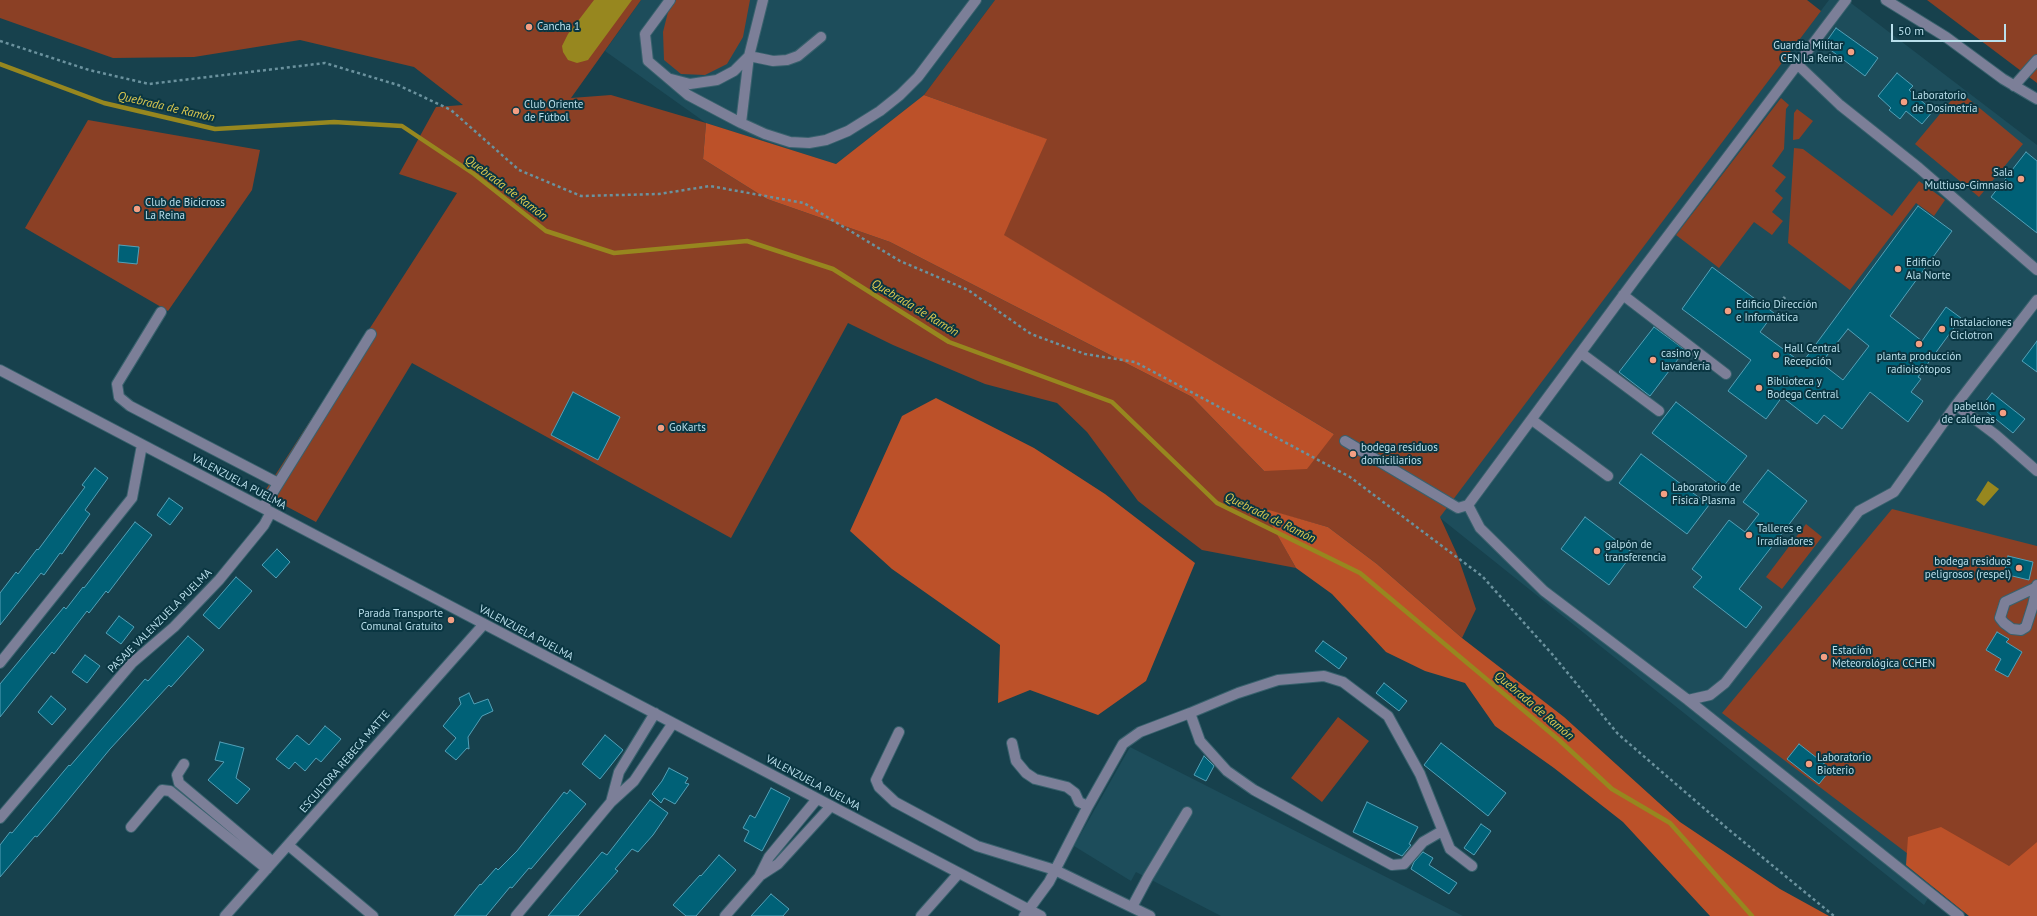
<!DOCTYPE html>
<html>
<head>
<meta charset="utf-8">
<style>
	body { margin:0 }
	#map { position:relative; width:2037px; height:916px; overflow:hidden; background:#17414d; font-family:"PT Sans",sans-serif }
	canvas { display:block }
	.scale { position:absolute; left:1891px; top:24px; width:115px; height:18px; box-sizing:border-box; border:2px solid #badfeb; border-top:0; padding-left:5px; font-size:12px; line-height:14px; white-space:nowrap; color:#badfeb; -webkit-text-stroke:3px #0a3642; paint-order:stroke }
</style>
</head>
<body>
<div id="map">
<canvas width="2037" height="916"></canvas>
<div class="scale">50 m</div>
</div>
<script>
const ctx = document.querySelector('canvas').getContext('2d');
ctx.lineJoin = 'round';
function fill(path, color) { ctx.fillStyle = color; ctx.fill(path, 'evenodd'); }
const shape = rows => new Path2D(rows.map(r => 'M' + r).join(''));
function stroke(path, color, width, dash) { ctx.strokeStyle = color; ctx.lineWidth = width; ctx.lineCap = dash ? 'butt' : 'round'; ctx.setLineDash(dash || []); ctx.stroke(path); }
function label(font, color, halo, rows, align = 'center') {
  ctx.font = font + ' "PT Sans",sans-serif'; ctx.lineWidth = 4; ctx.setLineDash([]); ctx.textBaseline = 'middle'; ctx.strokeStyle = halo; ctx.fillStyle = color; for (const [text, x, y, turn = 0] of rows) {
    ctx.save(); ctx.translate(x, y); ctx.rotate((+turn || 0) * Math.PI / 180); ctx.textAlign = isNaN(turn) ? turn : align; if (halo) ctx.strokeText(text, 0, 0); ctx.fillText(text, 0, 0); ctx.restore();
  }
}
const built = shape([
	[641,0,995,0,924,95,836,164,706,123,605,51],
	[1829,0,1847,0,2037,145,2037,716,1924,905,1439,517],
	[1130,747,1463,916,1221,916,1136,872,1131,881,1074,846]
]);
const green = shape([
	[0,0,641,0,571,98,611,95,706,123,703,159,767,199,890,242,1192,397,1264,471,1334,434,1003,235,1046,139,924,95,995,0,1807,0,1821,11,1440,517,1457,554,1476,609,1462,638,1377,564,1328,527,1263,509,1296,568,1202,550,1138,501,1087,432,1057,403,985,384,893,345,848,323,731,538,412,363,316,522,263,494,457,193,399,174,436,107,463,105,414,67,300,40,194,57,113,58,0,18],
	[676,0,750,0,743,37,727,64,705,75,681,74,664,60,663,32,669,8],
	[1927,0,2037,0,2037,83],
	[1959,91,2023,144,1979,197,1915,144],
	[1781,98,1789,105,1786,109,1784,149,1772,166,1786,177,1775,191,1783,198,1772,212,1783,221,1772,235,1754,222,1719,268,1676,235],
	[1797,109,1813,121,1799,139,1793,140,1794,113],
	[88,120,260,150,252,190,168,311,25,228],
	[1794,148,1803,149,1892,216,1919,181,1945,200,1934,216,1916,203,1850,290,1788,243],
	[1892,509,2037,546,2037,852,1990,916,1722,713],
	[1806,524,1822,537,1782,589,1766,577],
	[1338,717,1369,741,1322,802,1291,778]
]);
const forest = shape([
	[924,95,1047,139,1004,235,1334,434,1307,469,1264,471,1192,397,890,242,767,199,703,159,706,123,836,164],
	[936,398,1034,448,1105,494,1195,563,1146,681,1098,715,1030,690,998,703,1000,645,892,569,850,531,902,416],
	[1262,508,1328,527,1377,564,1462,638,1564,717,1680,822,1780,889,1829,916,1710,916,1623,822,1554,768,1495,726,1465,683,1425,671,1386,652,1332,594,1296,568],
	[1941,827,2009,866,2037,842,2037,916,1969,916,1906,865,1908,837]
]);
const water = shape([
	[594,0,632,0,588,60,577,63,568,60,563,52,562,46,568,34],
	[1988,481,1999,489,1984,506,1976,500]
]);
const stream = shape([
	[0,64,104,103,215,129,334,122,402,126,474,174,546,231,614,253,747,241,833,269,949,342,1112,402,1217,503,1360,573,1559,740,1612,789,1670,823,1752,916]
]);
const building = shape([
	[1836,28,1878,58,1865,76,1824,45,1836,28],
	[1897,73,1913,86,1909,90,1933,111,1922,124,1906,111,1900,119,1889,110,1891,108,1878,96,1897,73],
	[2026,152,2037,161,2037,233,1991,197,2026,152],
	[1918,206,1952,231,1890,316,1922,341,1946,307,1961,318,1918,377,1921,379,1911,392,1923,401,1908,422,1870,392,1842,429,1824,415,1817,424,1782,397,1766,419,1728,391,1751,360,1682,309,1712,267,1774,313,1760,332,1802,363,1918,206],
	[1848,329,1869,346,1843,380,1821,363,1848,329],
	[119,245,139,247,137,264,118,262,119,245],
	[1654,327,1685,350,1650,396,1619,372,1654,327],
	[2037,341,2037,372,2022,361,2037,341],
	[573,392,620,417,598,460,551,435,573,392],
	[1992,393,2025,419,2013,433,1981,407,1992,393],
	[1676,402,1747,456,1723,487,1652,433,1676,402],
	[1641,454,1709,505,1687,534,1619,483,1641,454],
	[95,468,108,478,85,510,90,514,62,554,60,553,44,575,41,573,0,625,0,593,16,572,18,574,37,549,38,550,85,487,82,485,95,468],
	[1768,470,1807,501,1739,589,1762,607,1746,628,1693,587,1702,577,1692,569,1729,520,1745,532,1759,514,1743,502,1768,470],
	[169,498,183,508,170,525,157,515,169,498],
	[1585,517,1633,553,1609,585,1561,549,1585,517],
	[135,522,152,535,108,593,106,591,89,613,87,611,54,654,52,652,0,717,0,684,64,607,66,609,83,587,84,588,135,522],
	[277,549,290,562,276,578,262,565,277,549],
	[2008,556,2033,562,2029,580,2004,574,2008,556],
	[236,577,252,591,219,629,203,615,236,577],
	[119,616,134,627,121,644,106,633,119,616],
	[1997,632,2009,639,2006,642,2022,652,2008,677,1995,670,2001,659,1986,650,1997,632],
	[188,636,204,650,171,687,169,685,110,749,55,816,37,837,35,836,0,877,0,845,10,832,12,833,69,765,70,766,145,679,148,681,188,636],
	[1323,641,1347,658,1339,669,1315,651,1323,641],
	[85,655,100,666,87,683,72,672,85,655],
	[1384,683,1407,701,1399,711,1376,693,1384,683],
	[469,693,474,704,488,699,493,711,482,716,468,737,469,749,467,748,456,760,445,751,456,738,443,726,461,704,459,698,469,693],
	[51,696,66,709,52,725,38,712,51,696],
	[325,726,341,739,321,762,316,758,305,771,295,762,289,769,276,759,297,735,309,745,325,726],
	[605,735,623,750,600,779,582,764,605,735],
	[220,742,244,748,236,778,250,789,237,804,208,780,224,762,215,760,220,742],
	[1441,743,1506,793,1488,816,1424,765,1441,743],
	[1799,744,1831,769,1819,784,1787,759,1799,744],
	[1204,756,1214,766,1206,781,1194,775,1204,756],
	[669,768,688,778,685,783,689,784,675,804,664,798,661,803,652,794,662,781,669,768],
	[771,788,790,798,762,851,744,841,749,831,743,828,750,815,755,818,771,788],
	[570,790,586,804,531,869,529,868,512,888,510,887,486,916,454,916,480,884,481,885,496,868,498,870,517,851,564,792,567,794,570,790],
	[650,800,668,813,653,835,638,852,632,849,615,869,618,871,578,916,548,916,602,852,607,855,650,800],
	[1367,802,1418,827,1409,844,1411,845,1402,856,1353,832,1367,802],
	[1481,824,1491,831,1474,855,1464,848,1481,824],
	[1423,852,1433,858,1429,865,1457,883,1449,894,1411,869,1414,862,1423,852],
	[719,855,736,870,696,916,686,916,673,905,700,875,701,876,719,855],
	[771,894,789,909,783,916,751,916,771,894]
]);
const path = shape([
	[0,41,89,70,149,84,325,63,398,85,451,110,519,170,581,196,659,194,710,186,804,203,900,261,968,290,1031,334,1085,354,1135,362,1350,477,1482,576,1552,654,1618,734,1728,829,1834,916],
	[1783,297,1798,309]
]);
const minor = shape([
	[670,0,645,34,648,61,688,95,741,123,765,134,790,142,809,143,826,140,848,131,880,111,900,95,918,77,976,0],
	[1886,0,1946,37,2003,79,2037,99],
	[1797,64,1840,105,1919,168,2037,270],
	[671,79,690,84,717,80,734,71,749,56,763,0],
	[2014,86,2037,60],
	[741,123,749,56,773,61,787,60,798,56,821,37],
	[1623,295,1726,374],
	[161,312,117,384,119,397,130,406,278,483],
	[1581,353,1659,411],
	[0,370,1041,916],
	[1956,405,1996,435,2037,471],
	[1532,420,1608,476],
	[1345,441,1458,508,1468,505,1636,278,1846,0],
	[1468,505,1480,528,1544,591,1688,700,1959,916],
	[263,508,371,334],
	[2037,587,2005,602,2000,618,2004,623,2012,629,2021,630,2026,627,2033,605,2037,587,2037,585],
	[0,663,132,498,142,445],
	[1688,700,1710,695,1725,683,1859,511,1894,492,1956,405,2037,300],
	[1190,713,1200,741,1227,771,1254,790,1392,865,1404,864,1423,842,1442,831],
	[899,732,876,780,879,787,895,802,977,846,1055,870,1150,916],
	[1012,743,1016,761,1026,773,1035,779,1067,787,1075,793,1079,802,1088,806],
	[184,764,177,775,179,783,273,862],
	[611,802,619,772,655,713],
	[0,818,132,663,174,627,219,580,264,525,271,512],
	[131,827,162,790,170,791,267,869],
	[288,845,373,916],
	[761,875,778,864,831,806],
	[1132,907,1148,877,1187,812],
	[225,916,484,624],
	[516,916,611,802,634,781,673,723],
	[725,916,759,877,769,857,817,799],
	[921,916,959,873],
	[1024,916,1049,882,1088,806,1123,744,1140,732,1190,713,1238,693,1278,680,1324,676,1343,682,1388,716,1420,774,1450,849,1472,866]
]);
const markers = [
	[529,27,4,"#f39f83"],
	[1851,52,4,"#f39f83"],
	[1904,102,4,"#f39f83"],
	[516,111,4,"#f39f83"],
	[2021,179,4,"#f39f83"],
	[137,209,4,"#f39f83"],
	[1898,269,4,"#f39f83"],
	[1728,311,4,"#f39f83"],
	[1942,329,4,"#f39f83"],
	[1919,344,4,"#f39f83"],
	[1776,355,4,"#f39f83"],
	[1653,360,4,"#f39f83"],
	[1759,388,4,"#f39f83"],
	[2003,413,4,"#f39f83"],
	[661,428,4,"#f39f83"],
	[1353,454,4,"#f39f83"],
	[1664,494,4,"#f39f83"],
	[1749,535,4,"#f39f83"],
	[1597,551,4,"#f39f83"],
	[2019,568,4,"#f39f83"],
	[451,620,4,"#f39f83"],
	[1824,657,4,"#f39f83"],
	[1809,764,4,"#f39f83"]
];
const poiNames = [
	["Cancha 1",537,27],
	["Guardia Militar",1843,46,"right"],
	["CEN La Reina",1843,59,"right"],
	["Laboratorio",1912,96],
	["de Dosimetría",1912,109],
	["Club Oriente",524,105],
	["de Fútbol",524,118],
	["Sala",2013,173,"right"],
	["Multiuso-Gimnasio",2013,186,"right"],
	["Club de Bicicross",145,203],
	["La Reina",145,216],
	["Edificio",1906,263],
	["Ala Norte",1906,276],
	["Edificio Dirección",1736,305],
	["e Informática",1736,318],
	["Instalaciones",1950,323],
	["Ciclotron",1950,336],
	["Hall Central",1784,349],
	["Recepción",1784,362],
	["casino y",1661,354],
	["lavandería",1661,367],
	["planta producción",1919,357,"center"],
	["radioisótopos",1919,370,"center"],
	["Biblioteca y",1767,382],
	["Bodega Central",1767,395],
	["pabellón",1995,407,"right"],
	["de calderas",1995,420,"right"],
	["GoKarts",669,428],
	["bodega residuos",1361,448],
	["domiciliarios",1361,461],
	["Laboratorio de",1672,488],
	["Física Plasma",1672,501],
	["Talleres e",1757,529],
	["Irradiadores",1757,542],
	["galpón de",1605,545],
	["transferencia",1605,558],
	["bodega residuos",2011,562,"right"],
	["peligrosos (respel)",2011,575,"right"],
	["Parada Transporte",443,614,"right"],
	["Comunal Gratuito",443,627,"right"],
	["Estación",1832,651],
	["Meteorológica CCHEN",1832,664],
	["Laboratorio",1817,758],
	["Bioterio",1817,771]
];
const streetNames = [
	["VALENZUELA PUELMA",239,482,28],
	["PASAJE VALENZUELA PUELMA",160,621,-45],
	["VALENZUELA PUELMA",526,633,28],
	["ESCULTORA REBECA MATTE",345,762,-49],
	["VALENZUELA PUELMA",813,783,28]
];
const waterNames = [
	["Quebrada de Ramón",166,107,13],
	["Quebrada de Ramón",506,188,37],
	["Quebrada de Ramón",915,308,31],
	["Quebrada de Ramón",1270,518,26],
	["Quebrada de Ramón",1534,706,40]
];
fill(built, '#1d4d5b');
fill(green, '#8b4025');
fill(forest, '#bc5129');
fill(water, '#97871f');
stroke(stream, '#97871f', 4.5);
fill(building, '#006177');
stroke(building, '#53a0b7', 1);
stroke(minor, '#38616d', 12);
stroke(path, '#6b929e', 2.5, [3, 3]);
stroke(minor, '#7c7f98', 10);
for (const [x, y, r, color] of markers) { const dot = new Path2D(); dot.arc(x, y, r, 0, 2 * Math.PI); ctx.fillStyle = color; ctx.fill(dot); stroke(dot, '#0a3642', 1.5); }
label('11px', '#badfeb', '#0a3642', poiNames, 'left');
label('11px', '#badfeb', '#0a3642', streetNames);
label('italic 12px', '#e0cb50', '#0a3642', waterNames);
</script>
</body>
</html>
